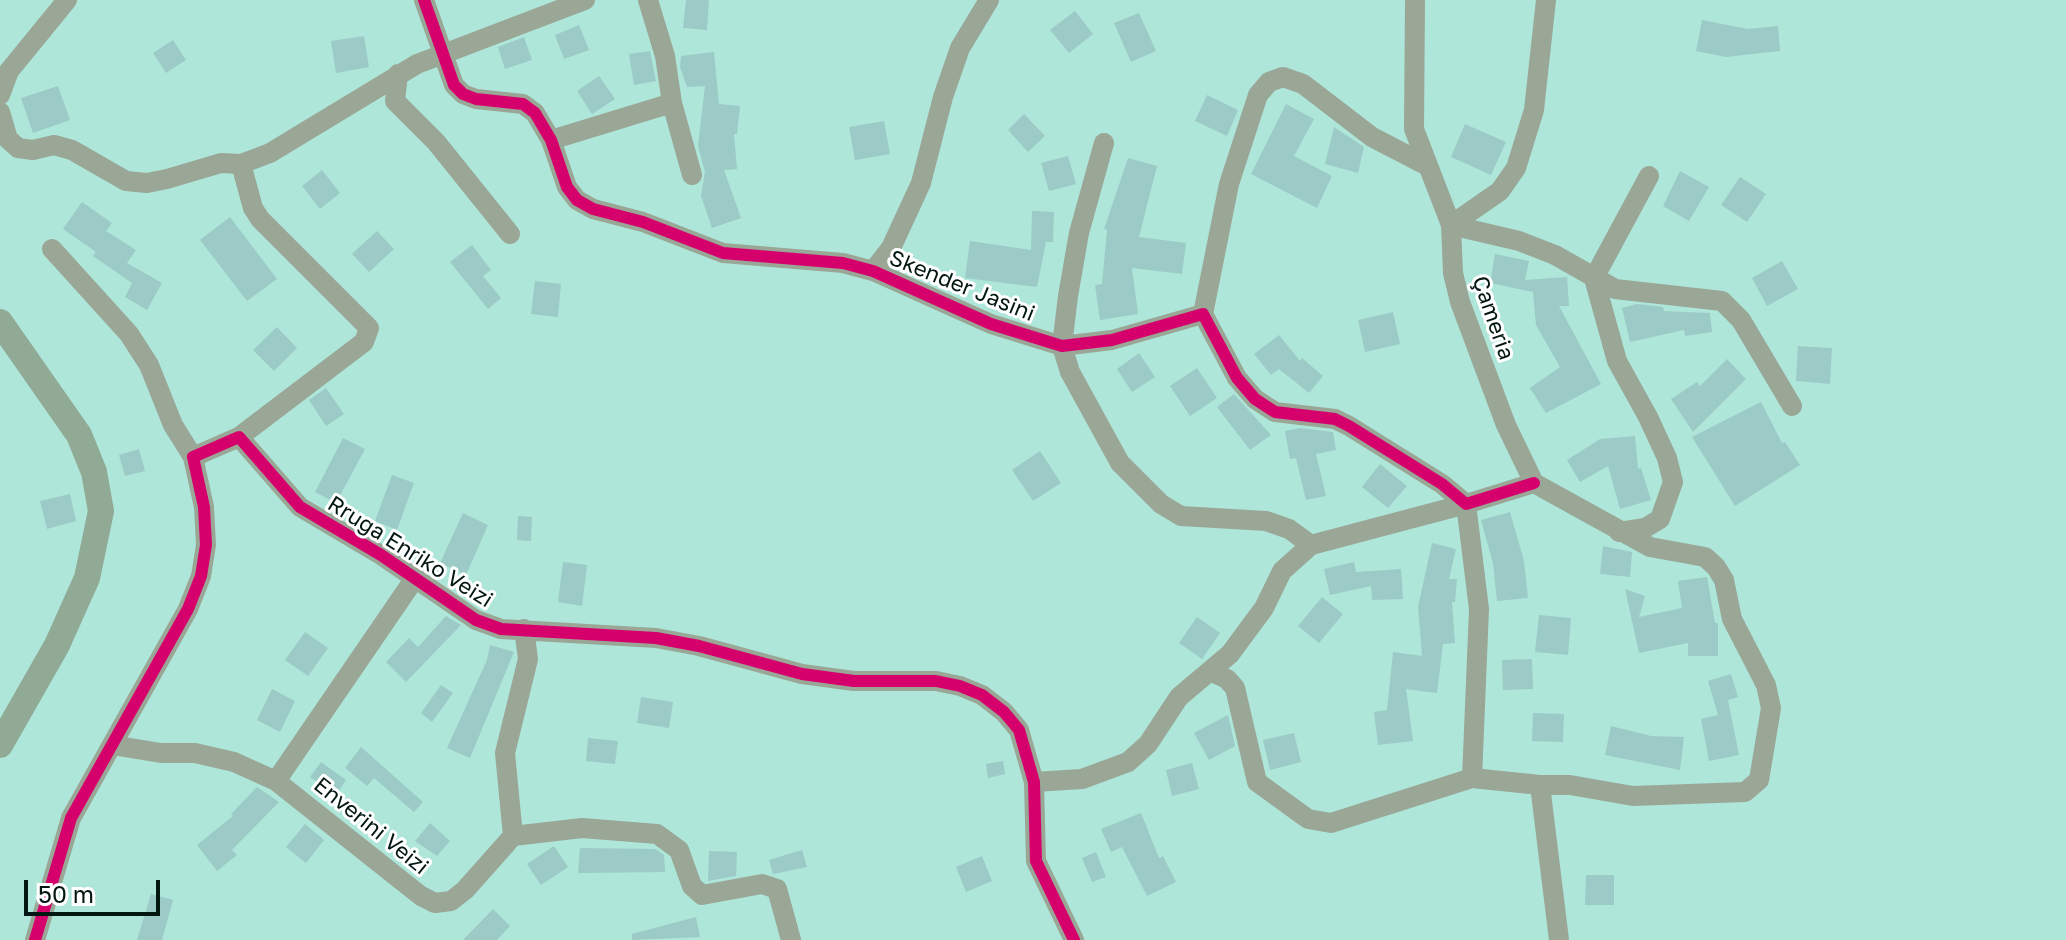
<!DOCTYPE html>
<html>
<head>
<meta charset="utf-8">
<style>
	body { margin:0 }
	#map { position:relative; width:2066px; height:940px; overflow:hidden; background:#aee6da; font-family:"Golos Text",sans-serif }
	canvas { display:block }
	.scale { position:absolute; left:24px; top:880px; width:136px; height:36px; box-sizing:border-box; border:4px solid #021612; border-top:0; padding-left:10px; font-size:24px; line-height:28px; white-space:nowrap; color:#021612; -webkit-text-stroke:6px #fff; paint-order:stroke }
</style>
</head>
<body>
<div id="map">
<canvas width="2066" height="940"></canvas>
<div class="scale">50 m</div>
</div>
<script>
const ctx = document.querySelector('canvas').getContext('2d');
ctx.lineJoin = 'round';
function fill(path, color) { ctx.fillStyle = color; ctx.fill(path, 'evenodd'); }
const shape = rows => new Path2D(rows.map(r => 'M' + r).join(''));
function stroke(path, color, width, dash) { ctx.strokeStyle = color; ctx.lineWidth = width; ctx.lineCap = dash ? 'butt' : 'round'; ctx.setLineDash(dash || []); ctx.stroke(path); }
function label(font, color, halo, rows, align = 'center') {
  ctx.font = font + ' "Golos Text",sans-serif'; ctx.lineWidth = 6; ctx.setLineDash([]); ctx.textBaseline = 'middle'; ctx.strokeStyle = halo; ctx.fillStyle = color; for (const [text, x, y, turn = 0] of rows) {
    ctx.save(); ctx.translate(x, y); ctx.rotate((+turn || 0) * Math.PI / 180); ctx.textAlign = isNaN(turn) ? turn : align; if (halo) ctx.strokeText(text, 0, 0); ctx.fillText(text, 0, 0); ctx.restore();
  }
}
const building = shape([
	[686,0,709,0,707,30,683,28],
	[1075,11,1093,34,1069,53,1050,30],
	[1139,13,1156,51,1131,62,1114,23],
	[1702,20,1748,29,1778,26,1780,51,1726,57,1696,51],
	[579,25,589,50,564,59,555,35],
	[364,36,369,67,336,73,331,41],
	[524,37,532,60,505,69,498,47],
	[173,40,186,60,166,73,153,53],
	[650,51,656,81,634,85,629,54],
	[714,52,719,104,740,106,737,134,734,134,737,169,724,170,741,218,712,228,701,196,705,172,698,146,705,86,687,87,680,67,681,56],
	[599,76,615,99,592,114,577,91],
	[58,86,70,120,33,133,21,98],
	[1207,95,1238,110,1227,136,1195,121],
	[1286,104,1314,119,1294,156,1332,176,1317,208,1251,174],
	[1024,114,1045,136,1028,152,1008,130],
	[884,121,890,154,855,160,849,127],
	[1465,124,1506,142,1491,175,1451,157],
	[1334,127,1364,147,1358,173,1325,164],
	[1068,156,1076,184,1049,191,1041,163],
	[1128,158,1157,166,1139,237,1186,243,1182,274,1132,268,1138,314,1100,320,1095,285,1102,284,1107,230,1104,229],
	[322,170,340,193,320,209,302,186],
	[1680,171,1709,187,1689,221,1663,206],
	[1740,177,1766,194,1747,222,1721,205],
	[82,202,112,223,106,231,136,250,127,263,162,283,147,310,125,297,132,283,93,256,96,252,63,229],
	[1032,211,1054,212,1053,242,1046,242,1037,287,965,278,970,241,1031,250],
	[230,217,277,279,247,301,200,240],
	[377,231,394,249,369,272,352,254],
	[472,245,491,270,483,276,501,298,488,309,450,262],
	[1495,254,1529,261,1525,280,1567,277,1569,306,1559,306,1601,384,1546,413,1530,388,1560,367,1536,325,1533,292,1490,283],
	[1782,261,1798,289,1767,306,1752,278],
	[535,281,561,284,558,317,531,314],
	[1637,304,1663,307,1664,311,1710,313,1712,332,1685,336,1684,330,1630,342,1622,308],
	[1393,312,1400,344,1365,352,1358,320],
	[277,327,297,348,274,371,253,350],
	[1279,335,1300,361,1302,358,1323,376,1309,393,1279,369,1271,375,1254,354],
	[1798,346,1832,348,1830,384,1796,381],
	[1139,353,1155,377,1132,392,1117,369],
	[1727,359,1746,379,1693,432,1671,399,1697,382,1700,386],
	[1197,368,1217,398,1190,416,1170,386],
	[326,388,344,414,326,426,309,400],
	[1234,394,1271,435,1250,450,1217,407],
	[1761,402,1782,443,1785,442,1800,465,1735,506,1692,437],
	[1300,428,1333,432,1336,450,1316,454,1326,496,1306,500,1296,458,1290,459,1285,431],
	[1635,436,1638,469,1641,468,1651,500,1620,509,1608,466,1580,482,1567,460,1600,439],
	[343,438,365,449,336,503,315,492],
	[139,449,145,471,125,476,119,455],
	[1040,451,1061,483,1033,501,1012,470],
	[1380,464,1407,486,1388,508,1362,487],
	[392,475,414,483,397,530,375,521],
	[70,494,76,521,47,529,40,501],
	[1510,512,1524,561,1528,598,1497,601,1493,563,1481,520],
	[463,513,488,525,466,575,440,563],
	[518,516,532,517,531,541,517,540],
	[1432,543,1456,549,1449,579,1457,579,1455,602,1452,602,1455,643,1443,644,1437,693,1406,689,1413,741,1378,745,1374,712,1387,710,1393,652,1422,656,1418,607],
	[1603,546,1632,552,1630,577,1600,574],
	[563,562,587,565,582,606,558,602],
	[1354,562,1356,572,1401,569,1403,599,1372,600,1371,586,1330,595,1324,569],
	[1707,577,1715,623,1718,623,1718,656,1688,656,1688,643,1639,653,1625,589,1645,596,1639,617,1682,608,1678,581],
	[1322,597,1343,614,1319,643,1298,626],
	[1539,615,1571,618,1568,655,1535,652],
	[446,616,461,625,406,682,386,662,409,638,418,647],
	[1197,617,1220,633,1202,659,1179,643],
	[305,632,328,648,308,676,285,660],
	[490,645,514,652,470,758,447,748,487,660],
	[1532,659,1533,689,1503,690,1502,660],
	[1731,674,1738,697,1728,700,1739,755,1709,761,1701,719,1718,715,1708,681],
	[441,685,453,693,432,722,421,713],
	[272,689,295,701,280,732,257,720],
	[641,697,673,702,669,728,637,723],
	[1533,713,1564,714,1563,742,1532,741],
	[1228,715,1235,746,1209,760,1194,733],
	[1611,726,1651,736,1684,737,1680,770,1605,755],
	[1294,733,1301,762,1270,770,1263,740],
	[588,738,618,741,615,764,586,761],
	[361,747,423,802,414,812,374,778,367,786,345,768],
	[1003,761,1005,774,988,778,986,764],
	[321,762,346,780,336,795,310,777],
	[1192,763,1199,789,1172,796,1166,770],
	[257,787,279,802,232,850,237,855,217,871,197,845,233,816,231,814],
	[1141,813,1159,858,1163,856,1176,882,1147,896,1122,847,1111,852,1101,829],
	[430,823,450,841,437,856,415,841],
	[305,824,324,840,306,863,286,847],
	[554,846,568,867,541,885,527,864],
	[580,848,655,849,664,855,665,872,578,873],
	[802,850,807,867,773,874,769,860],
	[709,851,737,852,736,876,708,881],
	[1096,852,1106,877,1092,882,1082,858],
	[982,856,992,881,966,892,956,867],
	[1586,875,1614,875,1614,905,1585,905],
	[151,894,173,900,162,940,137,940],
	[493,909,510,926,497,940,463,940],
	[696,917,700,937,632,940,632,934]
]);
const minor = shape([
	[424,0,454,85,463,94,476,99,523,104,535,113,551,140,567,187,577,200,593,209,643,222,723,253,843,263,873,271,991,324,1062,346,1112,340,1203,314,1237,378,1255,399,1275,412,1335,419,1349,426,1442,484,1466,504,1534,483],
	[1415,0,1414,129,1451,225,1519,241,1555,255,1615,289,1722,301,1741,320,1792,406],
	[398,74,395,101,436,142,510,234],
	[0,95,9,71,67,0],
	[672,103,692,175],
	[0,112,8,139,18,148,33,150,54,145,72,150,126,181,147,183,167,179,221,163,241,164,270,153,417,64,585,0],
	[551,140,672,103,665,56,648,0],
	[1104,143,1079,233,1068,296,1062,346,1070,372,1120,463,1161,504,1181,516,1266,521,1289,529,1311,545],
	[52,249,129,334,149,365,173,425,193,457],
	[873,271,891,248,921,183,943,97,960,48,989,0],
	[1203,314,1229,184,1258,95,1269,82,1283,77,1303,84,1372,137,1426,165],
	[239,437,364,342,369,328,260,219,253,208,241,164],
	[1534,483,1650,547,1705,557,1716,567,1724,580,1732,619,1766,685,1771,708,1759,780,1745,792,1633,796,1570,785,1540,785],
	[1534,483,1506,425,1460,302,1453,273,1451,225,1500,191,1516,168,1534,110,1546,0],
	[1619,532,1645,528,1660,519,1673,482,1667,458,1648,417,1617,361,1594,278,1649,176],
	[1212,672,1227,679,1235,688,1257,782,1308,819,1331,823,1472,778,1540,785,1559,940],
	[112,745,161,753,195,753,234,762,276,781,421,896,435,903,451,901,465,890,513,836,582,828,657,834,679,850,692,886,702,895,762,884,777,889,791,940],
	[276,781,415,578],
	[1034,782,1082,779,1128,762,1148,744,1179,697,1230,654,1264,608,1282,571,1311,545,1466,504,1479,609,1472,778],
	[513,836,505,753,528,659,524,629],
	[35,940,71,818,188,609,201,576,206,545,204,507,193,457,239,437,300,507,381,555,476,620,501,629,656,638,699,646,802,674,854,681,936,681,960,686,982,695,1004,712,1019,730,1034,782,1036,861,1074,940]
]);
const major = shape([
	[0,322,79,435,94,472,101,511,87,578,57,645,0,745]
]);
const cycleway = shape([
	[424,0,454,85,463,94,476,99,523,104,535,113,551,140,567,187,577,200,593,209,643,222,723,253,843,263,873,271,991,324,1062,346,1112,340,1203,314,1237,378,1255,399,1275,412,1335,419,1349,426,1442,484,1466,504,1534,483],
	[35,940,71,818,188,609,201,576,206,545,204,507,193,457,239,437,300,507,381,555,476,620,501,629,656,638,699,646,802,674,854,681,936,681,960,686,982,695,1004,712,1019,730,1034,782,1036,861,1074,940]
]);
const streetNames = [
	["Skender Jasini",962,286,22],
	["Çameria",1493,318,71],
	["Rruga Enriko Veizi",410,552,32],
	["Enverini Veizi",371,826,39]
];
fill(building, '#9ccac6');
stroke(minor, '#9aa696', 20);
stroke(major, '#90aa96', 26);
stroke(cycleway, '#d6006c', 12);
label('22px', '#021612', '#fff', streetNames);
</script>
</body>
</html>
